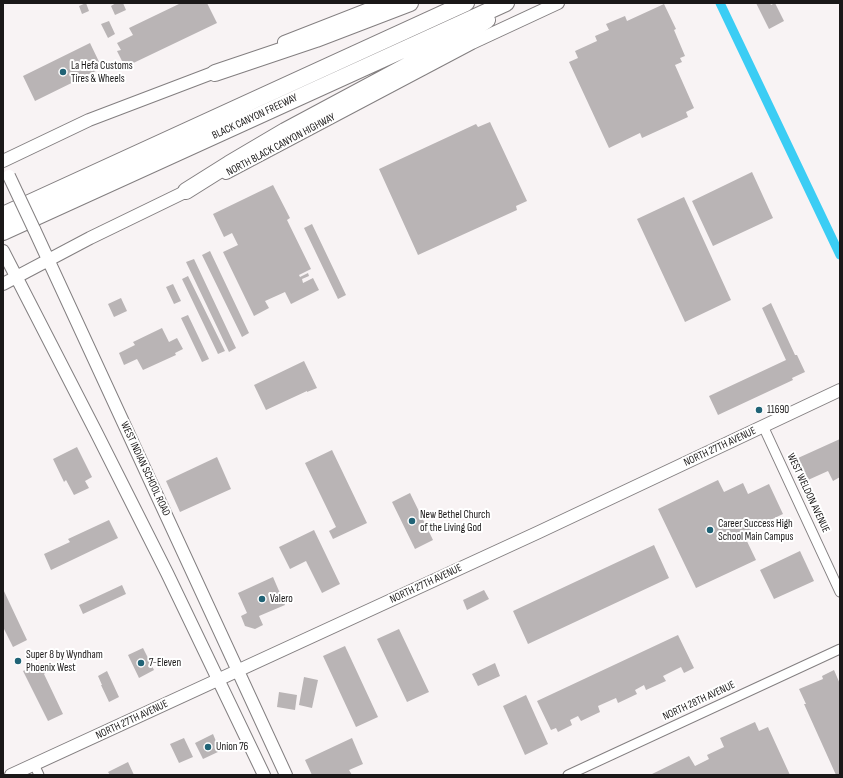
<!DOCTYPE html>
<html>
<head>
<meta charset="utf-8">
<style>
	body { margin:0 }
	#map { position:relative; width:843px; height:778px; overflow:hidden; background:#f8f3f4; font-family:"Sofia Sans Condensed",sans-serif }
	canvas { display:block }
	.frame { position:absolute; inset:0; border:4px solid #1a1818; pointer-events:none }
</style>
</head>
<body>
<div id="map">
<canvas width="843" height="778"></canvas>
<div class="frame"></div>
</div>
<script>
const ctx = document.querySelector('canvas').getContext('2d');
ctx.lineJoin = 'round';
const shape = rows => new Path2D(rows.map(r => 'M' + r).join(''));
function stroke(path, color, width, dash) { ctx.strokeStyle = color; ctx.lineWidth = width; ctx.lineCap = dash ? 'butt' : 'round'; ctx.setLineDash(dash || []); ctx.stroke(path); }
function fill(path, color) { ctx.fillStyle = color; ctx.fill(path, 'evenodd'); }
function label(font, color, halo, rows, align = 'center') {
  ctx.font = font + ' "Sofia Sans Condensed",sans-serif'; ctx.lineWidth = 4; ctx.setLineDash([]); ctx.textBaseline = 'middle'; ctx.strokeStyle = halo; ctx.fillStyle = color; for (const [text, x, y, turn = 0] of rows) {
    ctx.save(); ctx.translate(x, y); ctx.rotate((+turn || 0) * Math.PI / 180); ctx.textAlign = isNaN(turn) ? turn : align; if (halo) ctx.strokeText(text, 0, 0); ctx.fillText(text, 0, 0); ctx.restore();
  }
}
const canal = shape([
	[720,3,840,255]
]);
const building = shape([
	[86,3,89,11,82,14,79,6],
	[116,3,123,3,126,10,115,15,111,6],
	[181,3,207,3,217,23,125,67,117,51,121,50,117,43,133,35,129,28],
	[756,3,770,3,771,5,775,3,784,21,769,29],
	[664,4,676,29,674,30,685,56,680,58,682,62,675,65,694,108,686,112,688,117,642,138,640,133,609,148,569,62,578,58,575,51,597,41,595,36,609,30,606,24,625,16,627,21],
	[109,21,115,34,108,38,101,24],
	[90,43,102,68,35,101,23,76],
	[490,122,527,201,516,206,517,210,418,255,379,169,476,124,478,127],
	[752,172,773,218,713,246,692,201],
	[273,185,290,218,287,220,311,269,299,275,300,277,308,273,309,276,302,279,303,283,313,278,319,290,291,304,285,292,265,301,269,308,254,316,223,252,238,245,232,233,224,237,213,214],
	[684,197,731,300,685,322,637,219],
	[312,224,346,295,338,299,304,228],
	[210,251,249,333,242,337,202,255],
	[194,259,236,348,229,352,186,262],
	[188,276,225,351,218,354,182,279],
	[173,284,181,301,174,304,166,287],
	[121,298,127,311,114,317,108,304],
	[771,303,795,355,797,355,805,372,792,378,793,380,718,415,709,396,786,360,762,308],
	[188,315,209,359,202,362,181,318],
	[162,328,169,342,177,338,183,349,175,353,176,355,143,370,137,359,124,365,119,353,135,345,133,342],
	[304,361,317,388,307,392,307,391,266,410,254,385],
	[840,439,840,477,833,481,828,471,808,480,798,458],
	[77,447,92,477,85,481,89,488,74,495,66,480,64,482,53,459],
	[332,450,367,523,333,539,329,531,336,527,305,463],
	[217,457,231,489,180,512,166,481],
	[718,480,724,492,743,483,748,494,769,484,783,514,743,533,756,560,696,588,658,509],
	[410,493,433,540,415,549,392,502],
	[109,520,118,538,51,570,44,554,70,542,68,539],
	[314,530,340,584,322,593,306,561,290,569,279,547],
	[654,545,669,578,528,644,513,611],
	[800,551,814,581,774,599,760,570],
	[273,577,285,605,259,616,263,625,255,629,245,626,241,616,247,613,238,593],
	[122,585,126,594,83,614,79,605],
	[3,589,27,640,13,647,3,627],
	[484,590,489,599,467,610,463,600],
	[399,629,429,692,407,702,377,639],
	[678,635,694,668,684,673,681,667,663,676,666,681,646,690,644,685,635,690,637,694,618,703,616,698,598,706,600,712,581,721,578,716,570,720,572,725,558,732,556,728,551,730,537,701],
	[345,646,378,717,356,727,323,656],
	[143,648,154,670,139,678,128,655],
	[40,663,45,673,44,674,63,714,48,721,23,671],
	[495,663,500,676,478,686,472,674],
	[834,670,840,684,840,775,836,775,804,704,806,704,799,689,823,679,822,676],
	[107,671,119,697,109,702,101,685,102,685,98,676],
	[304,677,318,680,312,708,299,705],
	[279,692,297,695,295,710,277,707],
	[526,695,548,744,525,755,503,706],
	[755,722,759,731,768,727,790,775,653,775,652,774,689,756,695,766,709,759,707,755,724,747,720,738],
	[213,734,220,751,203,759,195,743],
	[184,738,193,757,179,763,170,744],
	[352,738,363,764,349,770,352,775,312,775,305,760],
	[128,762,134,775,110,775,108,772]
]);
const minor = shape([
	[763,426,840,592],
	[34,764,39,775],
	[568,775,840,649]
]);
const secondary = shape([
	[284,42,384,3],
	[3,161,89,120,223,69],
	[226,173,472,43,558,3],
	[34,229,286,775],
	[3,251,96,432,167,573,264,775],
	[3,284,90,238,193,188],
	[11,775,539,532,840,390]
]);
const motorway = shape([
	[215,73,316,39,410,3],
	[186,191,229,164,285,131,468,33,487,20],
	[3,215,466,3],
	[3,232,506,3]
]);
const secondaryBridge = shape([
	[9,176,34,229]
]);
const markers = [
	[63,72,4,"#206376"],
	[759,410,4,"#206376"],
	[412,521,4,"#206376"],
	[710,530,4,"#206376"],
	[262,599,4,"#206376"],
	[18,661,4,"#206376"],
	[141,663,4,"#206376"],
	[208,747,4,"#206376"]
];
const poiNames = [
	["La Hefa Customs",71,66],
	["Tires & Wheels",71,79],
	["11690",767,410],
	["New Bethel Church",420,515],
	["of the Living God",420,528],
	["Career Success High",718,524],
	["School Main Campus",718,537],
	["Valero",270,599],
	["Super 8 by Wyndham",26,655],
	["Phoenix West",26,668],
	["7-Eleven",149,663],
	["Union 76",216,747]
];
const streetNames = [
	["BLACK CANYON FREEWAY",255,117,-25],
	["NORTH BLACK CANYON HIGHWAY",281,145,-28],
	["NORTH 27TH AVENUE",720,447,-25],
	["WEST INDIAN SCHOOL ROAD",145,469,65],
	["WEST WELDON AVENUE",808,493,65],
	["NORTH 27TH AVENUE",426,584,-25],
	["NORTH 28TH AVENUE",699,701,-25],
	["NORTH 27TH AVENUE",132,720,-25]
];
stroke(canal, '#3bcdf4', 9);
fill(building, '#b9b4b5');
stroke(minor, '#837f80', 11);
stroke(secondary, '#837f80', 14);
stroke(motorway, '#837f80', 18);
stroke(minor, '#fff', 9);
stroke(secondary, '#fff', 12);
stroke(motorway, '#fff', 16);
stroke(secondaryBridge, '#837f80', 14, []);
stroke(secondaryBridge, '#fff', 12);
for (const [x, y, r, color] of markers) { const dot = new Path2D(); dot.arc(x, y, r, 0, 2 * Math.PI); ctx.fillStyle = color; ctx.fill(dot); stroke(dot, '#fff', 1.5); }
label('11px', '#1a1818', '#fff', poiNames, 'left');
label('11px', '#1a1818', '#fff', streetNames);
</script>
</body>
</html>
